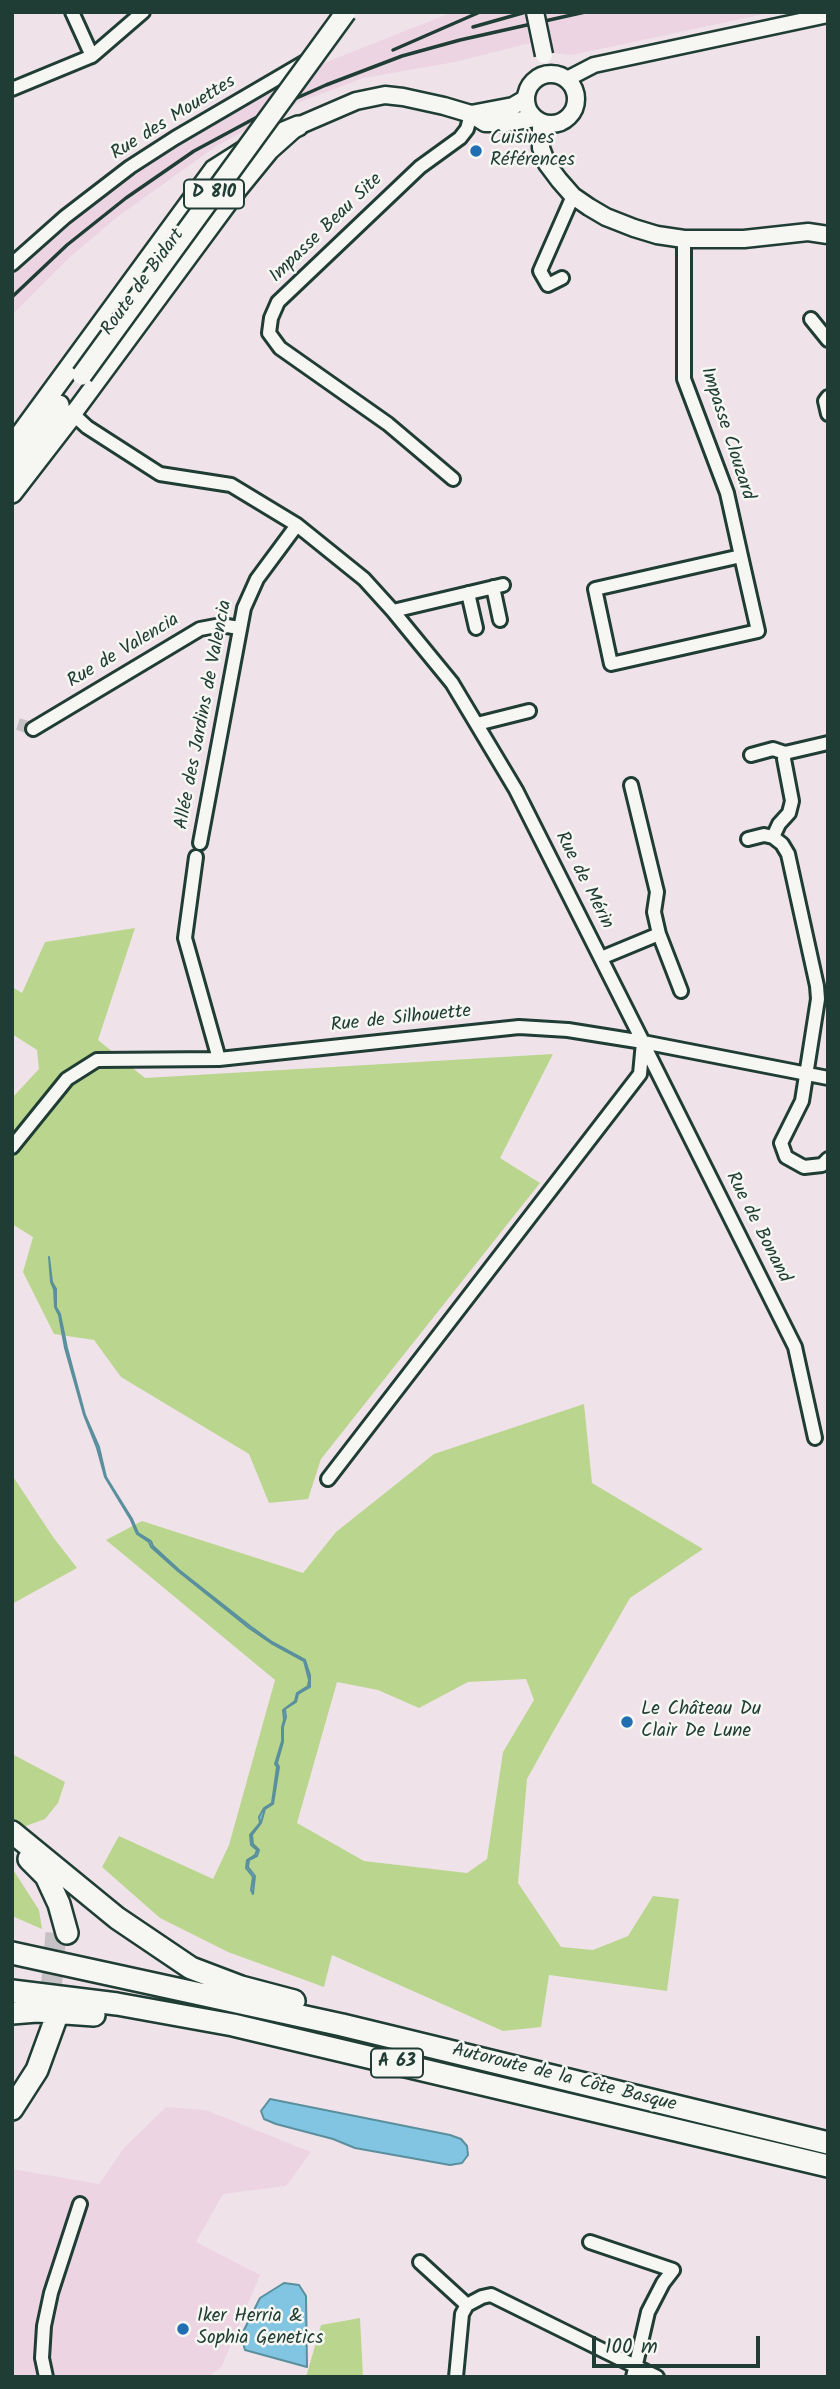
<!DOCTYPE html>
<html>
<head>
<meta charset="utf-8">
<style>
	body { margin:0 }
	#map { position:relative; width:840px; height:2389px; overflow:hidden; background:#f0e2e9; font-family:Kalam,sans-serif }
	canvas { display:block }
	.frame { position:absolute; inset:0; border:14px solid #1f3d34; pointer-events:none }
	.scale { position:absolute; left:592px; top:2336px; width:168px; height:32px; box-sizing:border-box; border:4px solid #1f3d34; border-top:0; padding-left:9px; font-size:21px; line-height:24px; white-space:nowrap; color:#1f3d34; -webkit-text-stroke:5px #f6f6f2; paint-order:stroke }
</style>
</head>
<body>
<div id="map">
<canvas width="840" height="2389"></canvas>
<div class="frame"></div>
<div class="scale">100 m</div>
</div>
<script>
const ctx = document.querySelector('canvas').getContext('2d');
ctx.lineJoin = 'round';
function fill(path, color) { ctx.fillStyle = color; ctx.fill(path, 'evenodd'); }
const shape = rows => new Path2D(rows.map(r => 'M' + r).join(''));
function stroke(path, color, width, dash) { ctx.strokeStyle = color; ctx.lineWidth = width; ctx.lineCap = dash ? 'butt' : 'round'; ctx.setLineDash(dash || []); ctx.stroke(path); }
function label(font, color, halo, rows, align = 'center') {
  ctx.font = font + ' Kalam,sans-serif'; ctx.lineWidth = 5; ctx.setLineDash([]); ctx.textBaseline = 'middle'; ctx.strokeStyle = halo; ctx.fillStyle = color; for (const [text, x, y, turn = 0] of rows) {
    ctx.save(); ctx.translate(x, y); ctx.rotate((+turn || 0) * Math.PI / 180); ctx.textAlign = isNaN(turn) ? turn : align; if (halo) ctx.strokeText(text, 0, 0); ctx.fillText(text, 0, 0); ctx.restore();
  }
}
const built = shape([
	[453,12,524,12,530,43,455,62,363,78,284,108,314,67],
	[546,12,774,12,572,55,554,53],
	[285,79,251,127,215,147,116,218,70,257,12,315,12,273,30,257,84,211,140,169],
	[166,2107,206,2110,311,2152,286,2186,223,2194,196,2242,260,2275,222,2366,209,2377,12,2377,12,2169,99,2184,124,2148]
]);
const green = shape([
	[135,928,98,1040,145,1078,553,1054,500,1158,540,1183,321,1459,308,1499,269,1503,249,1454,121,1377,94,1340,54,1334,23,1272,33,1237,12,1224,12,1098,39,1069,37,1050,12,1034,12,987,22,993,45,942],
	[584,1404,592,1483,703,1549,630,1598,553,1732,527,1779,518,1883,561,1947,593,1950,628,1936,653,1896,679,1899,667,1991,549,1975,541,2027,503,2031,332,1955,324,1987,228,1952,160,1918,102,1867,119,1836,213,1879,229,1845,275,1680,106,1540,142,1521,303,1573,336,1532,434,1454],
	[526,1679,534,1700,503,1752,487,1859,467,1873,364,1861,297,1823,337,1682,378,1690,419,1708,468,1682],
	[12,1475,53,1537,77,1568,12,1604],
	[12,1754,65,1782,58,1803,45,1819,23,1827,12,1819],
	[12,1868,39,1910,42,1929,12,1916],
	[360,2318,363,2377,306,2377,321,2325]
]);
const water = shape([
	[49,1257,52,1282,56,1289,56,1307,60,1314,67,1348,85,1415,99,1447,106,1477,132,1519,138,1533,151,1541,153,1546,179,1570,250,1626,272,1642,305,1660,310,1675,310,1687,298,1694,296,1702,285,1709,286,1717,283,1727,283,1742,277,1763,279,1767,273,1804,265,1809,261,1823,252,1835,253,1844,259,1850,257,1856,249,1860,248,1867,255,1876,253,1894,251,1890,253,1877,246,1868,247,1860,255,1855,257,1850,251,1845,250,1835,260,1823,259,1817,264,1808,272,1803,277,1767,275,1764,282,1741,282,1727,284,1720,283,1710,295,1701,297,1693,308,1686,309,1680,304,1661,271,1643,249,1628,178,1571,151,1547,149,1542,137,1534,131,1520,105,1477,97,1448,84,1415,65,1348,59,1315,55,1307,54,1289,51,1282,49,1257],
	[270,2099,450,2135,461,2139,467,2146,468,2155,462,2163,450,2165,355,2148,333,2139,276,2124,264,2119,261,2111,270,2099],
	[284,2283,299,2285,306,2296,307,2367,245,2350,241,2336,260,2298,284,2283]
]);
const minorTunnel = shape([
	[18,724,33,729]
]);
const motorwayTunnel = shape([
	[49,2014,56,1933]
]);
const minor = shape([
	[72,12,92,56],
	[12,89,92,56,143,12],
	[684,239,684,379,727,493,741,556,758,631,611,664,595,589,741,556],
	[12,264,65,217,130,167,175,138,305,62],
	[562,278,548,285,540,271,573,196],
	[811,319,828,340],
	[828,397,825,401,828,414],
	[73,414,87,427,160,474,231,485,297,525,364,579,393,611,452,683,516,790,643,1042,640,1074,328,1479],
	[453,479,388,424,280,348,269,333,271,318,278,302,420,167,460,138,467,129,471,114],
	[493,587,500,620],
	[468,593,476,628],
	[393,611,503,585],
	[477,724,529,711],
	[33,729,200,629,221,625,239,628],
	[751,755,773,749,785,753],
	[631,785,657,892,654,912,659,934,681,991],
	[773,837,779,824,789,813,792,801,784,759,785,753,828,743],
	[748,839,764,835,773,837,782,844,788,854,817,986,818,999,802,1101,781,1143,786,1157,804,1167,822,1165,828,1159],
	[200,843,244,608,257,579,297,525],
	[196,857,185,938,219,1059],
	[601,958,659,934],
	[643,1043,795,1347,815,1438],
	[12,1147,67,1079,97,1060,219,1059,519,1027,568,1030,643,1042,828,1078],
	[590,2242,673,2270,663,2283,648,2312,633,2377],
	[420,2262,467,2305],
	[46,2377,42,2358,44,2326,51,2293,80,2204],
	[456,2377,462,2314,467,2305,482,2297,491,2295,657,2377]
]);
const tertiary = shape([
	[567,79,594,65,828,15]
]);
const secondary = shape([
	'526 99a25 25 0 1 1 50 0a25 25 0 1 1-50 0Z',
	[471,114,513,106,525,99],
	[541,122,541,148,547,164,559,180,573,196,589,207,606,217,634,228,657,235,684,239,744,239,808,232,828,235],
	[73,414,239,189,270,151,298,126,356,101,385,95,403,97,444,106,471,114,485,123,506,123,534,118]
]);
const primary = shape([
	[12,446,214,170,255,144,298,126],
	[12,469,59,405],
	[12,493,73,414]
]);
const motorway = shape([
	[12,1832,117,1918,191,1968,241,1987,294,2001],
	[29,1859,46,1876,59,1904,67,1933],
	[12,1953,342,2025,828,2143],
	[12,1991,117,2004,233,2025,828,2166],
	[12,2013,37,2011,94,2015],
	[12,2109,37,2070,56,2018]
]);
const rail = shape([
	[473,27,526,12],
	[393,50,480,12],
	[12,297,67,245,126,198,194,151,272,109,326,85,402,56,460,40,585,12]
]);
const secondaryBridge = shape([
	[535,12,544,55]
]);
const primaryBridge = shape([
	[82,375,346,12]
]);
const markers = [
	[476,151,7,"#1f6fb2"],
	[627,1722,7,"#1f6fb2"],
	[183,2329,7,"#1f6fb2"]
];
const shields = [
	[214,194,60],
	[397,2063,52]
];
const shieldNames = [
	["D 810",214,194],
	["A 63",397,2063]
];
const streetNames = [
	["Rue des Mouettes",174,119,-32],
	["Impasse Beau Site",327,229,-44],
	["Route de Bidart",144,283,-54],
	["Impasse Clouzard",726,434,72],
	["Rue de Valencia",124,652,-31],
	["Allée des Jardins de Valencia",205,715,-79],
	["Rue de Mérin",583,881,63],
	["Rue de Silhouette",401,1020,-6],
	["Rue de Bonand",757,1228,63],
	["Autoroute de la Côte Basque",564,2079,14]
];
const poiNames = [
	["Cuisines",490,140],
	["Références",490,162],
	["Le Château Du",641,1711],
	["Clair De Lune",641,1733],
	["Iker Herria &",197,2318],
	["Sophia Genetics",197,2340]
];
fill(built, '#ecd4e3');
fill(green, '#bad68e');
fill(water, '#82c5e3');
stroke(water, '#5a8f9d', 2);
stroke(minorTunnel, '#c6c1c5', 12, [12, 6]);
stroke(motorwayTunnel, '#c6c1c5', 21, [21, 10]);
stroke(minor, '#1f3d34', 18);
stroke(tertiary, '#1f3d34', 19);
stroke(secondary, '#1f3d34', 21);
stroke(primary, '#1f3d34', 24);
stroke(motorway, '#1f3d34', 26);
stroke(minor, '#f6f6f2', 12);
stroke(tertiary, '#f6f6f2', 14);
stroke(secondary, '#f6f6f2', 16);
stroke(primary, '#f6f6f2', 19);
stroke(motorway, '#f6f6f2', 21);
stroke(rail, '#1f3d34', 3.5);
stroke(secondaryBridge, '#1f3d34', 21, []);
stroke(primaryBridge, '#1f3d34', 24, []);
stroke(secondaryBridge, '#f6f6f2', 16);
stroke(primaryBridge, '#f6f6f2', 19);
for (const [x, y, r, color] of markers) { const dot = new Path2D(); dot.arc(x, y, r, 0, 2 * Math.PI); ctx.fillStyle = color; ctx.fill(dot); stroke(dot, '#f6f6f2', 2.5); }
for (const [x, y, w] of shields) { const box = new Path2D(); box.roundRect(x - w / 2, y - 14.5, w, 29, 5); ctx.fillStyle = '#f6f6f2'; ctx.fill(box); stroke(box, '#1f3d34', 2); }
label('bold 18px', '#1f3d34', null, shieldNames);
label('19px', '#1f3d34', '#f6f6f2', streetNames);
label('19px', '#1f3d34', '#f6f6f2', poiNames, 'left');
</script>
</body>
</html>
